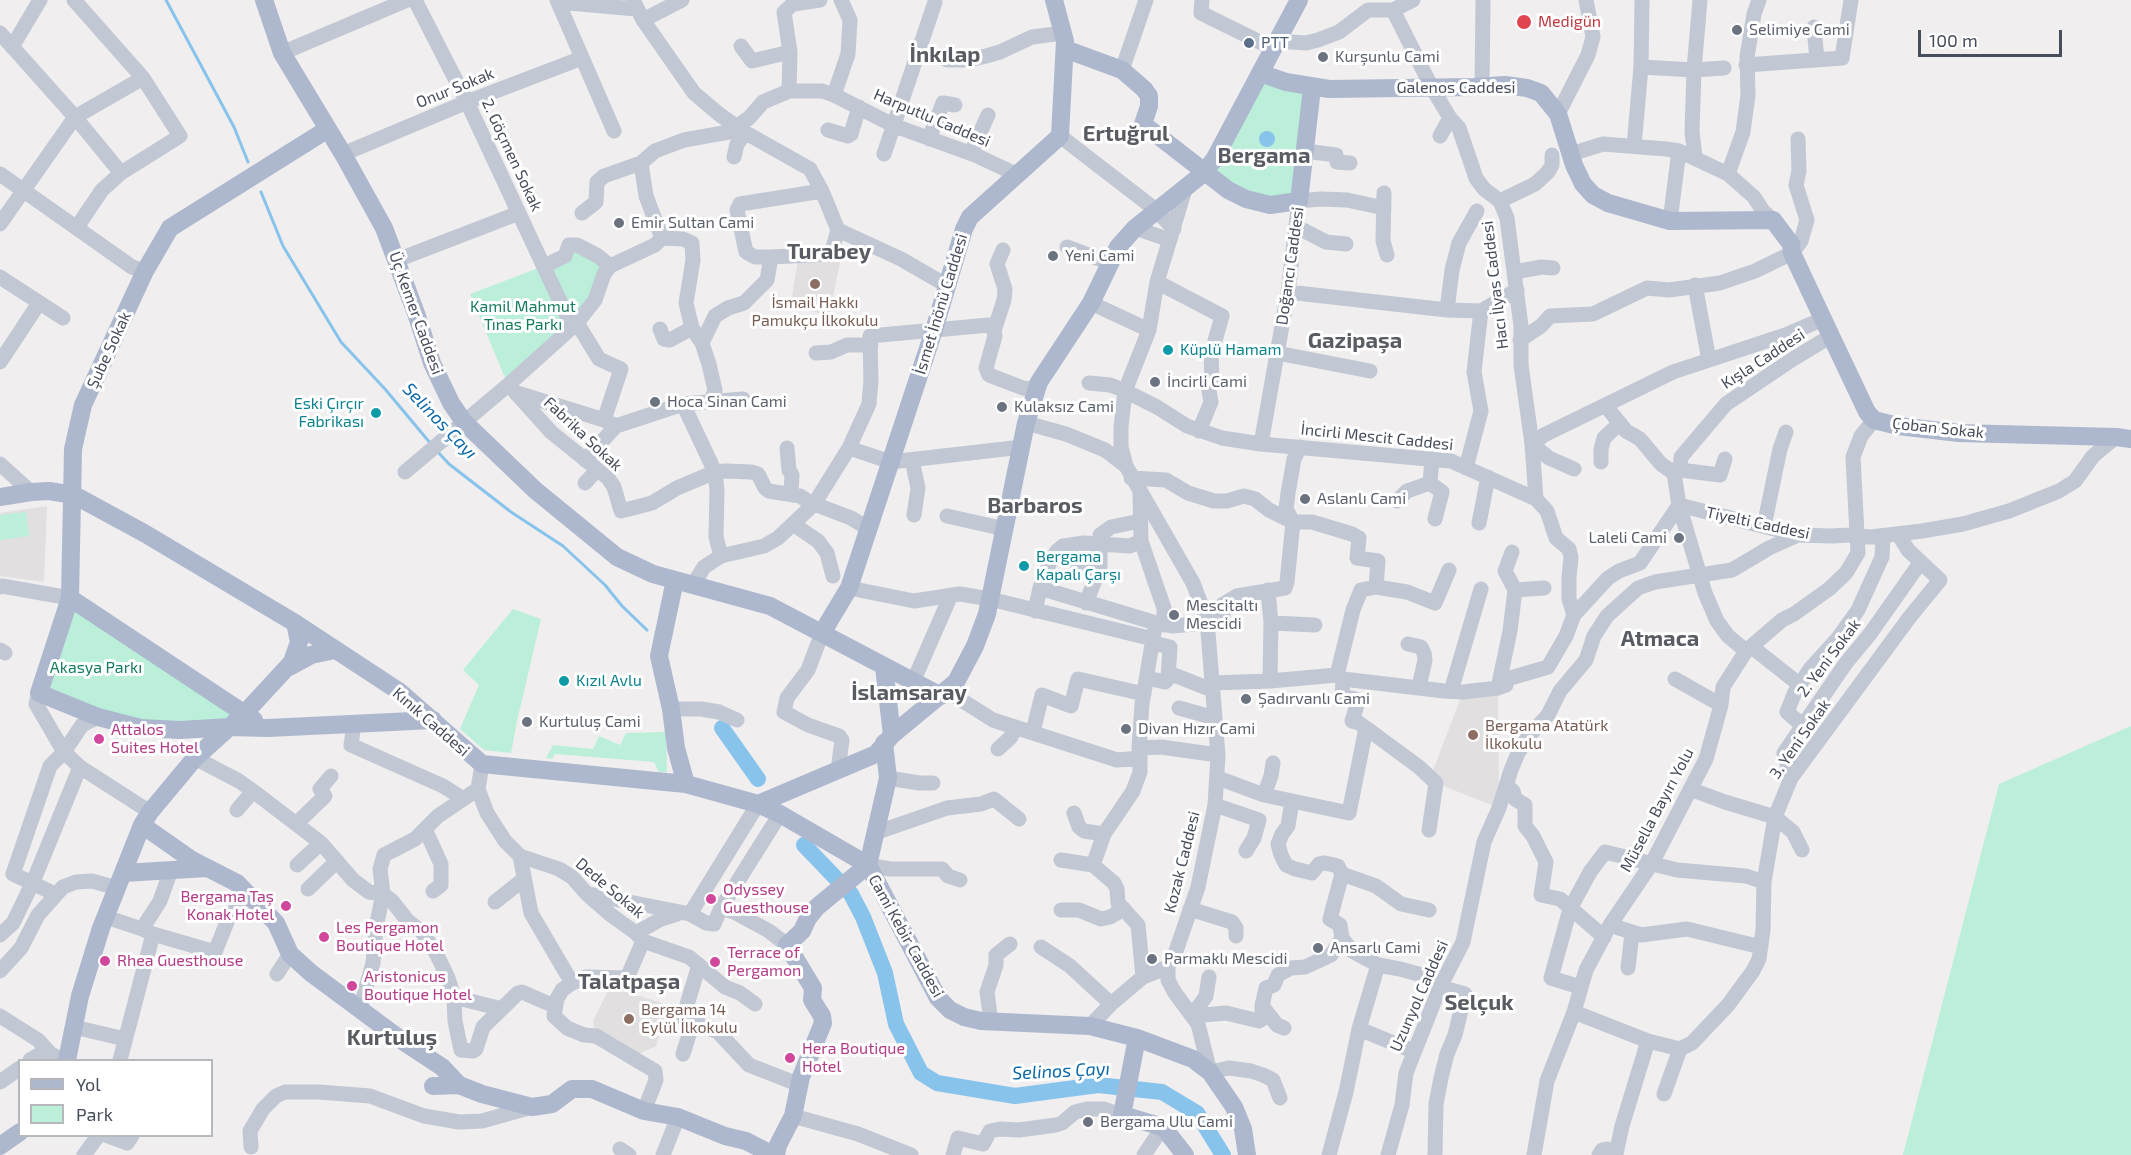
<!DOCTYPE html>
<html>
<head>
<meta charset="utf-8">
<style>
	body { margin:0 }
	#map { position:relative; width:2131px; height:1155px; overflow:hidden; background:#f0eeee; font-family:"Exo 2",sans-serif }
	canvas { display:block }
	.legend { position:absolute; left:18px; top:1059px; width:195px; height:78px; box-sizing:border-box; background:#fff; border:2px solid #b5b8bd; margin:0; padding:8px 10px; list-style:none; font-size:18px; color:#464d5b }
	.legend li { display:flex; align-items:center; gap:12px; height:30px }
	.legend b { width:30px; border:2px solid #b5b8bd }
	.scale { position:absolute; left:1918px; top:30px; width:144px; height:27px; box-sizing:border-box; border:3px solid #464d5b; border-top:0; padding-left:8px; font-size:18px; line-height:21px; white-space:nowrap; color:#464d5b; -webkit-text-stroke:4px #fff; paint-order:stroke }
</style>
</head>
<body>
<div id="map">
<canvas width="2131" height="1155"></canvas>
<ul class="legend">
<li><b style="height:8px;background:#adb7cd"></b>Yol</li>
<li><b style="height:16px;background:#bbefda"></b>Park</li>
</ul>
<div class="scale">100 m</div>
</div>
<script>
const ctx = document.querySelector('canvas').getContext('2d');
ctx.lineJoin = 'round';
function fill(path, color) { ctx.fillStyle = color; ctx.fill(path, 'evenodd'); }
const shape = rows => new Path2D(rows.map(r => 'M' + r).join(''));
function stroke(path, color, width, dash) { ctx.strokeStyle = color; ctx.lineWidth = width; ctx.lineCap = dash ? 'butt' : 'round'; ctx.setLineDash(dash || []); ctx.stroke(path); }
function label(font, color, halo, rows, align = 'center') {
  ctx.font = font + ' "Exo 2",sans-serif'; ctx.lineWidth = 6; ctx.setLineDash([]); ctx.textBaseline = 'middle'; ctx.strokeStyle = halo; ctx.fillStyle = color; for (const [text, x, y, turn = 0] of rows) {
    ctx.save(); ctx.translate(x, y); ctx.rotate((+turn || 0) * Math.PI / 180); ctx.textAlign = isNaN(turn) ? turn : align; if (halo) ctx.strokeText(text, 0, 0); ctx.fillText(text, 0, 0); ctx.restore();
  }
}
const education = shape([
	[799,255,840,262,829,315,790,307],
	[47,506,44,582,0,576,0,513],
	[1498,688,1499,808,1436,783,1430,778,1463,692],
	[614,979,629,982,627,992,661,1003,665,1017,656,1046,631,1058,596,1036,593,1021]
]);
const green = shape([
	[1260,73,1312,88,1299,201,1270,205,1205,172],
	[569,245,610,266,595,300,508,385,470,294,544,266],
	[26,512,29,536,0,540,0,515],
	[70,598,244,714,180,730,39,693],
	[513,609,541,619,517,721,511,753,484,750,460,729,479,685,463,670],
	[2131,726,2131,1155,1903,1155,1999,784],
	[666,732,667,772,659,772,654,762,555,754,552,759,546,758,553,745,593,749,599,736,620,745,626,733]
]);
const water = shape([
	'1259 139a8 8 0 1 1 16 0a8 8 0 1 1-16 0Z'
]);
const stream = shape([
	[166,0,234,127,248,162],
	[261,192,283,246,341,342,385,389,431,444],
	[437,451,449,464,511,512,563,546,605,585,622,606,647,630]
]);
const river = shape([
	[722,728,758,779],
	[804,845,851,894,863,917,885,973,896,1024,921,1073,937,1083,1015,1096,1098,1085,1162,1092,1197,1113,1223,1155]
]);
const minor = shape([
	[74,0,143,78,180,136,121,173,102,190,77,227],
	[415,0,467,102,572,327],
	[557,0,614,131],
	[633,0,643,20,694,93,720,115,746,133,810,169,822,191,838,230,901,259,946,285],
	[1202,0,1201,13,1274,49],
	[558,2,636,9],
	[1393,10,1432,88,1450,118,1459,128,1476,178,1484,189,1500,201,1507,218,1521,326,1521,365,1532,444,1536,499],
	[643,20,682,0],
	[1814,27,1817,60],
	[0,33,75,117,121,173],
	[1277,41,1306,43,1318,40,1339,32,1368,10,1393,10,1413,0],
	[741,46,752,61,790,52],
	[12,47,40,0],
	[282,53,407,0],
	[947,60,969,60,986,56,1000,52,1032,37,1063,33],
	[1746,65,1842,58,1851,0],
	[1641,67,1694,70,1724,68],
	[1122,70,1146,0],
	[1482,87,1483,0],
	[789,91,790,52,784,12,793,4,820,0],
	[834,95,848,54,850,20,841,0],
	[1558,114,1588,55,1593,37,1586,0],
	[828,130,848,136,851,134,859,107],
	[1060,136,1156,210,1174,229],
	[1440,136,1450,118],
	[929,139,943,103,955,105],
	[1634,146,1641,67,1642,0],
	[1305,151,1336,155,1337,162,1350,163],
	[971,153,988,115],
	[343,154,467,102,582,58],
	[884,154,935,2],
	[1571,154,1603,144,1666,149,1679,151,1728,174,1754,197,1763,211,1773,220],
	[734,157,737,144,746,133],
	[1695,157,1692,132,1694,70,1700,0],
	[0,174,132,267,145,271],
	[1728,174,1743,132,1748,95,1747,57,1754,14,1759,0],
	[1185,189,1157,282,1149,330,1125,391,1121,427,1121,447,1126,466,1193,583,1207,620,1218,755,1215,805,1198,887,1176,951,1168,967,1168,980,1175,993,1198,1024,1210,1072,1229,1068,1251,1071,1263,1075,1273,1080,1280,1098],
	[1384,193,1383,241,1387,255],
	[1500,201,1535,184,1548,172,1552,165,1552,155],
	[582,213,596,202,597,182,604,176,641,163],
	[1670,221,1679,151],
	[0,224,75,117,143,78],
	[1297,227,1326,242,1346,244],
	[1135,228,1170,240],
	[662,238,646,196,641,163,655,151,684,140,729,132,749,118,763,102,789,91,822,91,834,95,895,126,975,155,1018,175],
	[662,238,683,239,692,243,693,260,686,303,692,328,702,343,709,364,715,390,711,401],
	[1067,247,1110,263],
	[771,257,755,257,746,252,737,210,740,204,822,191],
	[397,260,519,213],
	[544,266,565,256,569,245,577,245,598,256,610,266],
	[1514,272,1542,267,1553,268],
	[0,277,63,318],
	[1157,282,1222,316,1211,355,1212,379,1209,391,1211,402,1199,431],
	[1695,285,1709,360],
	[1288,292,1447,310,1481,311,1517,290],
	[1091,303,1149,330],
	[1447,310,1452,270,1459,243,1477,211],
	[577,323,599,359,621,369,604,420],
	[660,329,664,339,670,340,692,328],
	[994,331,1004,300,1005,289,997,264,1003,250],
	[1520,340,1541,326,1550,316,1593,314,1647,288,1669,290,1720,283,1755,271,1792,253,1801,241,1807,220,1796,185,1799,171,1798,139],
	[702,343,715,316,728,308,744,303,767,280,771,257,831,254,838,230],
	[816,353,831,352,847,345,871,345],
	[1277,353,1370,371],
	[0,362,39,303],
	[1089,383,1110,385,1121,389,1157,407,1187,426,1222,438,1261,444,1451,461,1536,499,1547,511,1556,538,1569,549,1571,557,1569,577,1569,599,1574,615],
	[515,392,551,432,608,478,614,487,621,511,652,503,677,488,715,472,725,471,751,472,758,474,765,488,769,491,800,496,809,502,851,518,869,529],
	[517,393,604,420,616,426,683,404,743,399],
	[683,404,715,472,717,490,716,537,721,556],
	[1605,405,1626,431,1640,439,1661,464,1674,473],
	[1026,423,1066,434,1105,450,1126,466],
	[1261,444,1288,292,1299,201,1321,199,1347,200,1384,208],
	[787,448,789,470,792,475,791,494],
	[849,448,891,462,1022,447],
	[1432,459,1430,483,1442,492,1435,519],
	[585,460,616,426],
	[912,460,918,488,914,515],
	[1601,462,1601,449,1604,438,1620,423],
	[0,464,31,492],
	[1466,468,1481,411,1474,372,1481,311],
	[1574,469,1549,458,1532,444,1544,435,1673,372,1788,334,1823,319],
	[1680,470,1720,475,1725,459],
	[405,472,508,385,577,323,595,300,604,274,610,266,655,245,662,238],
	[1131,478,1166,480,1188,493,1214,501,1227,501,1244,496,1255,499,1269,510,1293,522,1312,522,1352,534,1359,538,1357,558,1378,561,1376,587,1361,590,1353,610,1337,675],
	[585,483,597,470],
	[1140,492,1141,541,1164,608,1164,625],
	[1397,501,1407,491,1430,483],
	[1679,505,1798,535,1831,536,1850,535,1871,537,1922,531,1963,524,2009,511,2059,491,2075,481,2093,456,2116,437],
	[947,516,1005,529],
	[1293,522,1286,509,1288,493,1294,459,1300,447],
	[1479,523,1488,477],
	[793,524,818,541,827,553,833,576],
	[1764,526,1780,449,1786,432],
	[1063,546,1084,543,1130,546,1141,541],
	[1063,546,1074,561,1085,567,1100,567],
	[693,585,704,567,721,556,764,546,778,538,814,504,849,448,869,404,871,381,870,336,989,325,994,331,995,336,986,368,989,375,1023,388,1031,389,1039,382],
	[0,587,2,586,70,598],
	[1376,587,1407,592,1435,603,1449,570],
	[849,588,914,601,960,594,990,599,1153,639],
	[1040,588,1156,623,1172,626,1207,623],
	[1268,590,1271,623,1270,681],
	[1515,590,1544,588],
	[1086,603,1100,567,1100,535,1111,527,1140,521],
	[1035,611,1040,588,1050,562,1057,551,1063,546],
	[1207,620,1223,618,1222,605,1237,596,1285,588,1287,582,1293,522],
	[1271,623,1315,625],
	[822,633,808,670,787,698,784,712,808,725,839,736,842,740,838,770],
	[1408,644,1421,647,1424,653,1425,660,1419,687],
	[1752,647,1800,685],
	[0,650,5,653],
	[1746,651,1728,636,1717,621,1705,593,1679,505,1674,473,1680,470,1681,457,1726,404,1793,359,1831,336],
	[1169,673,1212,690],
	[1147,678,1165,682,1168,679,1170,647,1153,643],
	[1675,679,1721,705],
	[913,682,951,595],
	[1212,683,1270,681,1337,675,1343,679,1444,691,1463,692,1498,688,1506,685,1507,679,1548,667,1566,636,1574,615,1608,578,1619,571,1640,563,1679,505],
	[1498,688,1510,631,1515,590,1505,571,1512,552],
	[947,691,993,720,1117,760,1140,758,1139,748,1161,747,1218,755],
	[1451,691,1481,589],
	[39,693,36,704,64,752,80,767,150,812],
	[1179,708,1215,718],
	[671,709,701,709,719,712,737,720],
	[354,724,351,745,443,786,462,798],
	[1802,725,1787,712,1795,692,1810,669,1838,638,1858,610,1882,557,1883,536],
	[1366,728,1419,767,1436,783,1429,830],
	[1033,732,1042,695,1071,706,1078,679,1144,694],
	[1139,748,1142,704,1154,632],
	[998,749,1011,737,1015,727],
	[195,758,239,781,253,791,321,843,353,880,369,892,383,894,392,901,407,920,423,933,437,955,448,978,454,997,455,1021,461,1050],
	[1140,758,1140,772,1133,791,1104,834,1093,865,1114,883,1117,889,1118,903,1138,925,1143,977],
	[888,778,919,783,933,783],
	[1218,778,1264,795,1349,813,1366,728,1359,723,1352,721,1357,705,1355,699,1342,696,1343,679],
	[1791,778,1784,753,1846,663,1870,634,1920,563],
	[1507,786,1513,791,1515,799,1525,805,1525,826,1533,836,1546,862,1541,895,1560,899,1604,937],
	[478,789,487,813,505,841,520,856,559,869,572,877,587,894,611,915,636,933,643,941,627,978,586,977,572,983,562,990,557,999,554,1016,567,1028,584,1035,596,1036,655,1071,656,1080,644,1111],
	[1690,789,1725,802,1775,817,1793,832,1802,850],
	[1264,795,1271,776,1273,763],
	[1292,801,1288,826,1282,834,1278,844,1281,855,1286,865,1295,869,1312,873,1319,864,1325,863,1338,866,1342,874,1330,919,1340,925,1342,938,1352,951,1378,965,1400,969,1422,975,1440,987,1465,994,1455,1035,1447,1054,1441,1078,1436,1104,1435,1155],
	[1215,805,1259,820,1254,838,1246,851],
	[237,810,253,791],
	[1074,813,1079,827,1084,831,1104,834],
	[296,824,325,796,320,789,331,776],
	[425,829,441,864,441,885,433,891],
	[875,833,947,808,981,804,994,799,1019,819],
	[520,856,531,913,572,983],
	[1061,860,1093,865],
	[297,865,321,843],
	[868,865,890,869,942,869,948,876,960,880],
	[171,870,160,901,142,929,153,934,215,952,229,917,248,893],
	[1342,874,1376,886,1401,904,1429,910],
	[308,889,337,861],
	[55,894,13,874,50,766,64,752,82,725,98,717],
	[589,894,690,914,706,923,714,924,721,908,780,814],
	[495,902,524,879],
	[721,908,734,912,769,931,787,945],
	[1190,909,1232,922,1236,928,1236,936],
	[1061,910,1079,910,1101,919,1110,917,1124,909],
	[690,914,758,804],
	[106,917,142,929],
	[1610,925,1641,935,1687,929,1761,947],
	[636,933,661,919,677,914],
	[0,935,13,923,33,882,80,767],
	[643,941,689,957,725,987,740,993,755,1004],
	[1041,947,1070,966,1111,1004],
	[699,965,683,1018,718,1032,749,1065,800,1085],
	[1628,968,1632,933],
	[0,971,21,948,38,915,63,887,76,882,92,881,117,888],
	[277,974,290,954],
	[1580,987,1551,978,1570,909,1590,872,1605,852,1677,870,1746,876,1764,882],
	[454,997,502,1009],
	[1262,1006,1277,1025,1284,1028],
	[360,1009,373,963,376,927,383,894,380,869,384,855,415,839,438,816,478,789,482,764],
	[1574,1012,1648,1041,1680,1049],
	[0,1016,38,1040,50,1053],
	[1192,1016,1226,1013,1259,1021,1262,1019,1262,1006,1266,988,1274,985,1278,975,1291,968,1305,967,1331,955,1342,938],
	[1192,1016,1206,996,1209,977],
	[991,1022,987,992,996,965,996,955,1010,944],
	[1090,1026,1111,1004,1143,977,1168,967],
	[74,1027,125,1039],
	[1359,1029,1413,1051],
	[461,1050,473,1051,476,1049,483,1027,518,993,522,992,554,1006],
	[683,1054,693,1022],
	[30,1060,42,1053,50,1053,56,1057],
	[120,1060,153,934],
	[0,1082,20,1068],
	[1664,1094,1680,1049,1692,1043,1728,1005,1753,971,1759,959,1763,930,1764,882,1775,817,1791,778,1909,618,1940,580,1908,550,1898,534],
	[793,1116,858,1134,911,1155],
	[108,1136,127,1143,132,1136],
	[251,1147,250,1131,263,1109,276,1096,285,1092,319,1092,370,1096,424,1116,459,1122,482,1121,532,1107],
	[620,1149,629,1155],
	[84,1155,98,1136],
	[663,1155,678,1117],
	[953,1155,958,1138,983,1144,990,1131,1000,1129,1019,1130,1056,1125,1062,1123,1075,1112,1087,1109,1104,1109,1122,1115],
	[1144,1155,1163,1127],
	[1329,1155,1346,1092,1359,1029,1378,965],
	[1388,1155,1402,1105,1406,1073,1440,987,1463,942,1484,842,1499,808,1511,770,1518,753,1528,737,1548,715,1560,691,1586,660,1594,636,1607,616,1638,588,1655,582,1732,570,1769,548,1798,535],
	[1534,1155,1547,1081,1574,1012,1586,970,1610,925,1652,863,1706,759,1721,705,1723,687,1746,651,1782,620,1794,614,1829,589,1846,573,1858,553,1853,457,1861,436,1874,420],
	[1599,1155,1602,1150,1607,1149,1616,1154,1622,1126,1648,1041]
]);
const major = shape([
	[264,0,282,53,343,154,384,228,417,316,432,363,451,403,464,422,535,490,617,557,653,574,770,606,941,696],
	[1065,49,1122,70,1144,89,1149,96,1149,106,1143,124,1228,190,1246,199,1270,205,1299,201,1312,88],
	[1260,73,1286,82,1329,89,1474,87,1505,85,1527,88,1541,93,1558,114,1574,165,1583,184,1593,195,1608,203,1670,221,1773,220,1791,244,1792,253,1831,336,1867,412,1874,420,1898,426,1959,433,2116,437,2131,439],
	[328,129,170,228,145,271,83,405,73,449,70,598,39,693,98,717,141,728,180,730,230,727,268,728,433,720],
	[0,497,31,492,49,491,74,495,144,533,295,623,400,692,482,764,686,784,758,804,780,814,868,865,938,998,950,1010,964,1017,981,1021,1090,1026,1137,1038,1193,1059,1210,1072,1234,1107,1243,1129,1247,1155],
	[675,580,659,656,671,709,676,748,686,784],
	[70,598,254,720],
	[822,633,849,588,934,330,964,229,970,217,1060,136,1065,41,1054,0],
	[289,667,311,655,335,650],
	[884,667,892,735],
	[758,804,876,754,892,735,956,682,975,646,987,614,1026,423,1039,382,1091,303,1118,247,1135,228,1205,172,1215,158,1299,0],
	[142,825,192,860,237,883,276,923,290,954,311,973,404,1042,442,1067,459,1085,482,1094,532,1107,552,1104,572,1089,592,1089,644,1111,678,1117,725,1136,746,1141,773,1155],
	[123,873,207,868],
	[1137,1038,1122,1115,1163,1127,1185,1155],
	[67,1060,80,996,101,928,142,825,150,812,195,758,244,714,292,662,299,642,295,623],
	[433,1086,459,1085],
	[0,1146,20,1132],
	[776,1155,778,1145,793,1116,801,1077,823,1023,822,1016,812,1000,813,988,787,945,802,931,808,918,817,907,868,865,888,778,884,743]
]);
const markers = [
	[1524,22,8,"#e0444e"],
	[1737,30,6,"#6b7280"],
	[1249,43,6,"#5c6f8a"],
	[1323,57,6,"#6b7280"],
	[619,223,6,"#6b7280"],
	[1053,256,6,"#6b7280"],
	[815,284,6,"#8d6e63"],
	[1168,350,6,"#0f9aa8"],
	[1155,382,6,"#6b7280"],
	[655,402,6,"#6b7280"],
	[1002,407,6,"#6b7280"],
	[376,413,6,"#0f9aa8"],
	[1305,499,6,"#6b7280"],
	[1679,538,6,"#6b7280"],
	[1024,566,6,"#0f9aa8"],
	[1174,615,6,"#6b7280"],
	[564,681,6,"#0f9aa8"],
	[1246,699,6,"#6b7280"],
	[527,722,6,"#6b7280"],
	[1126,729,6,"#6b7280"],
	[1473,735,6,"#8d6e63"],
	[99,739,6,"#d1479c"],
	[711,899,6,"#d1479c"],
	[286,906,6,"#d1479c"],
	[324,937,6,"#d1479c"],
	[1318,948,6,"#6b7280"],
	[1152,959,6,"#6b7280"],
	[105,961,6,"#d1479c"],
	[715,962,6,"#d1479c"],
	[352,986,6,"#d1479c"],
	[629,1019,6,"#8d6e63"],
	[790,1058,6,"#d1479c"],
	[1088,1122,6,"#6b7280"]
];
const healthNames = [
	["Medigün",1538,22]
];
const worshipNames = [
	["Selimiye Cami",1749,30],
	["Kurşunlu Cami",1335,57],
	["Emir Sultan Cami",631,223],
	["Yeni Cami",1065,256],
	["İncirli Cami",1167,382],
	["Hoca Sinan Cami",667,402],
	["Kulaksız Cami",1014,407],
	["Aslanlı Cami",1317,499],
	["Laleli Cami",1667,538,"right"],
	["Mescitaltı",1186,606],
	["Mescidi",1186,624],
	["Şadırvanlı Cami",1258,699],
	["Kurtuluş Cami",539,722],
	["Divan Hızır Cami",1138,729],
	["Ansarlı Cami",1330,948],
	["Parmaklı Mescidi",1164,959],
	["Bergama Ulu Cami",1100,1122]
];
const serviceNames = [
	["PTT",1261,43]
];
const streetNames = [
	["Onur Sokak",455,88,-22],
	["Galenos Caddesi",1456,88],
	["Harputlu Caddesi",932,118,23],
	["2. Göçmen Sokak",512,155,65],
	["Doğancı Caddesi",1290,266,-82],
	["Hacı İlyas Caddesi",1495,285,-97],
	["İsmet İnönü Caddesi",941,304,-73],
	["Üç Kemer Caddesi",416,313,70],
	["Şube Sokak",109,350,-65],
	["Kışla Caddesi",1763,359,-33],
	["Çoban Sokak",1938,428,6],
	["Fabrika Sokak",583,434,43],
	["İncirli Mescit Caddesi",1377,437,6],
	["Tiyelti Caddesi",1758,523,12],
	["2. Yeni Sokak",1829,658,-53],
	["Kınık Caddesi",431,722,41],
	["3. Yeni Sokak",1800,739,-55],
	["Müsella Bayırı Yolu",1657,810,-62],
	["Kozak Caddesi",1182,862,-76],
	["Dede Sokak",610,888,40],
	["Cami Kebir Caddesi",906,936,61],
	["Uzunyol Caddesi",1419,996,-66]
];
const educationNames = [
	["İsmail Hakkı",815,303,"center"],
	["Pamukçu İlkokulu",815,321,"center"],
	["Bergama Atatürk",1485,726],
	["İlkokulu",1485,744],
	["Bergama 14",641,1010],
	["Eylül İlkokulu",641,1028]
];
const parkNames = [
	["Kamil Mahmut",523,307],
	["Tınas Parkı",523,325],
	["Akasya Parkı",96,668]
];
const cultureNames = [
	["Küplü Hamam",1180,350],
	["Eski Çırçır",364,404,"right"],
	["Fabrikası",364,422,"right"],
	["Bergama",1036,557],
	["Kapalı Çarşı",1036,575],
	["Kızıl Avlu",576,681]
];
const hotelNames = [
	["Attalos",111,730],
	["Suites Hotel",111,748],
	["Odyssey",723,890],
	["Guesthouse",723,908],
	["Bergama Taş",274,897,"right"],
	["Konak Hotel",274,915,"right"],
	["Les Pergamon",336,928],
	["Boutique Hotel",336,946],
	["Terrace of",727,953],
	["Pergamon",727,971],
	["Rhea Guesthouse",117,961],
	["Aristonicus",364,977],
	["Boutique Hotel",364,995],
	["Hera Boutique",802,1049],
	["Hotel",802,1067]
];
const waterNames = [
	["Selinos Çayı",440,421,46],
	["Selinos Çayı",1061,1071,-3]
];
const districtNames = [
	["İnkılap",945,55],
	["Ertuğrul",1126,134],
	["Bergama",1264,156],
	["Turabey",829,252],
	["Gazipaşa",1355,341],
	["Barbaros",1035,506],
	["Atmaca",1660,639],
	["İslamsaray",909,693],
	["Talatpaşa",629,982],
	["Selçuk",1479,1003],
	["Kurtuluş",392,1038]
];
fill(education, '#e1dfe0');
fill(green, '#bbefda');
fill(water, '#88c3ec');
stroke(stream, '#88c3ec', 3);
stroke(river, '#88c3ec', 16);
stroke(minor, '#c1c7d3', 15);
stroke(major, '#adb7cd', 18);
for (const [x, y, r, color] of markers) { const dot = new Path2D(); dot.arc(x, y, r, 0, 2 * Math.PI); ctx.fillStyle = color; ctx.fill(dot); stroke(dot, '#fff', 2); }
label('16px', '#be3a42', '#fff', healthNames, 'left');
label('16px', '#5b616d', '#fff', worshipNames, 'left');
label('16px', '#4e5e75', '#fff', serviceNames, 'left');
label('16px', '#464d5b', '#fff', streetNames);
label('16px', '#785e54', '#fff', educationNames, 'left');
label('16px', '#167d5f', '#fff', parkNames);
label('16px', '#0d838f', '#fff', cultureNames, 'left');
label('16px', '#b23c85', '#fff', hotelNames, 'left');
label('italic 18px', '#0b68a9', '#fff', waterNames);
label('bold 22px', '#5a5c63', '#fff', districtNames);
</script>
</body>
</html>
